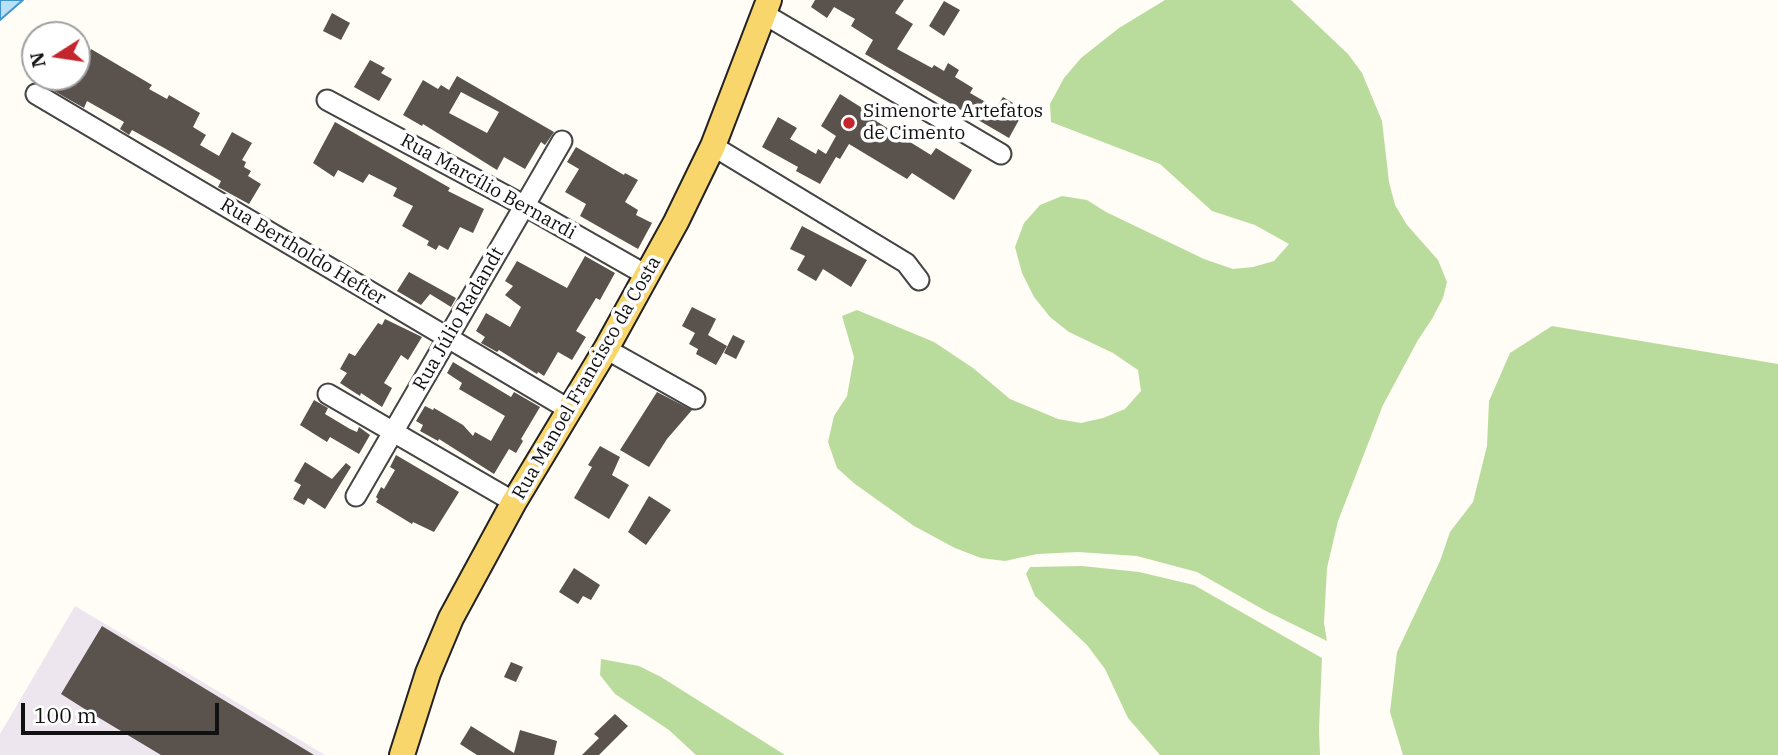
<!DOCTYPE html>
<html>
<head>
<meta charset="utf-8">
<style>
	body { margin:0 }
	#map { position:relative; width:1778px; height:755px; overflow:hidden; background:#fffdf5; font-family:"IBM Plex Serif",serif }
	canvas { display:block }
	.north { position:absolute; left:21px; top:21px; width:70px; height:70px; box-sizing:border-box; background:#fff; border:2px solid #a0a0a0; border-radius:50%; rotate:258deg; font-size:19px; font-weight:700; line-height:28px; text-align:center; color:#111 }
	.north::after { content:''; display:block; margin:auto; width:24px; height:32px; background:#c4262e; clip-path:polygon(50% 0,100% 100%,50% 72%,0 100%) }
	.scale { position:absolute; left:21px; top:703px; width:198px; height:32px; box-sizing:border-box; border:4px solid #111; border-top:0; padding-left:9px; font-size:21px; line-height:24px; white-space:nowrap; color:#111; -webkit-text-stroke:5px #fff; paint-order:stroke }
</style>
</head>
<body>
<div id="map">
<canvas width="1778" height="755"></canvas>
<div class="north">N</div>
<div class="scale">100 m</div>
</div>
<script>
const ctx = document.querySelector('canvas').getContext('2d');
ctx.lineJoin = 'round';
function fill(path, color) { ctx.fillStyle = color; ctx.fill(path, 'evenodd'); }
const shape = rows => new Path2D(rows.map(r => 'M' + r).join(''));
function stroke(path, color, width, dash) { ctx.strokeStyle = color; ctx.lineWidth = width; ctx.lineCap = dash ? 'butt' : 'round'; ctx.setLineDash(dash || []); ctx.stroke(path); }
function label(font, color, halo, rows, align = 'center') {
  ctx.font = font + ' "IBM Plex Serif",serif'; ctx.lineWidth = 7; ctx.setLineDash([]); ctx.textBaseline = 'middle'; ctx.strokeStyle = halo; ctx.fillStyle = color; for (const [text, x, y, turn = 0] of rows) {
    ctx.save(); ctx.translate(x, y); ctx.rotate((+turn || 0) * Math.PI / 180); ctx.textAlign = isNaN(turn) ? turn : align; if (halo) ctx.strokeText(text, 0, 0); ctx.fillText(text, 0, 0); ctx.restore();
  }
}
const industrial = shape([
	[75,606,325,755,0,755,0,734]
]);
const forest = shape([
	[1165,0,1291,0,1348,54,1362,73,1382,121,1389,182,1395,205,1407,225,1438,260,1447,282,1443,298,1432,319,1418,340,1383,405,1338,521,1327,568,1324,623,1327,641,1264,610,1197,572,1137,556,1078,552,1037,554,1005,561,981,558,955,548,914,526,855,484,837,468,828,442,834,416,847,396,854,357,842,316,857,310,934,342,973,368,1010,399,1058,419,1081,423,1103,418,1125,409,1141,391,1138,370,1113,353,1069,332,1050,317,1034,297,1022,273,1015,247,1024,223,1040,205,1062,196,1087,200,1106,212,1204,259,1233,269,1253,267,1274,261,1289,244,1255,225,1212,211,1160,164,1051,122,1050,104,1064,78,1081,58,1119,28],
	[1552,326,1778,364,1778,755,1403,755,1390,712,1397,652,1440,561,1450,532,1473,502,1487,446,1489,401,1510,353],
	[1082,566,1139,572,1194,585,1322,658,1319,729,1320,755,1160,755,1128,718,1105,669,1087,645,1035,596,1026,574,1030,567],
	[601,659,639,666,661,677,785,755,696,755,669,730,615,694,600,675]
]);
const water = shape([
	[0,0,23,0,0,20,0,0]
]);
const building = shape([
	[815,0,904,0,895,13,913,24,897,49,932,68,934,65,944,71,948,63,959,70,955,77,973,88,970,93,996,108,1003,97,1013,103,1011,111,1020,118,1009,138,865,54,873,40,851,26,855,19,834,7,827,18,811,7],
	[944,1,960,10,944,36,929,26],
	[332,13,350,23,341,40,323,31],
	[91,49,152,85,149,89,167,99,169,95,200,113,193,127,206,135,200,145,219,156,232,132,252,143,242,160,246,162,244,167,251,171,248,176,261,184,249,204,218,187,221,181,166,149,132,130,129,135,120,129,124,122,87,101,84,108,54,91,59,82,65,85,69,77,77,77],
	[370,60,385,68,381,73,392,79,379,101,354,87],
	[457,76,554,132,545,145,541,142,525,169,504,157,497,170,423,124,422,126,403,115,423,80,438,89,441,85,449,90],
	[461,92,499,112,487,133,449,113],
	[840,94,867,111,877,120,876,121,931,155,936,148,972,170,954,200,912,173,907,179,849,144,840,159,836,157,820,184,796,171,798,167,762,147,778,117,797,128,790,139,816,154,818,149,826,154,836,136,821,126],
	[335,122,450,188,448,191,484,209,473,233,460,227,448,250,439,245,436,250,427,245,429,241,402,226,413,206,393,196,397,188,369,174,363,183,338,170,334,177,313,163],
	[576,147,624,175,625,173,638,180,625,202,638,210,636,215,652,223,638,249,580,216,586,204,565,192,579,169,567,162],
	[802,226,867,260,851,287,823,269,816,281,797,270,805,256,790,249],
	[585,256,615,273,600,300,596,298,576,331,586,337,572,360,558,352,544,376,538,372,537,374,499,350,497,352,481,343,485,337,476,331,486,313,510,327,521,307,505,295,513,286,505,281,517,261,567,288],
	[409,272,456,298,451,307,430,294,421,305,397,291],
	[692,307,716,319,708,335,727,346,716,365,696,354,698,349,689,344,695,333,682,326],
	[385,319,422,337,408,360,401,355,384,383,392,388,382,407,361,393,360,396,340,383,347,373,340,369,349,353,355,356,378,323,382,325],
	[733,335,745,341,736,359,724,353],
	[453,362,511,397,514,392,540,407,521,439,523,441,516,453,509,449,494,474,439,439,438,441,420,431,423,425,416,421,425,406,433,410,434,408,463,425,473,436,475,432,491,441,505,416,459,389,462,383,447,373],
	[657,392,692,410,667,439,649,467,620,450],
	[314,400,328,408,325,414,350,429,357,432,359,427,370,435,359,454,330,437,327,442,300,425],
	[600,446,620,457,612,475,629,485,609,519,574,498,592,467,588,465],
	[396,455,459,492,434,532,413,522,412,524,376,502,378,499,376,497,381,487,384,489,395,470,390,467],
	[305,462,332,479,346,463,351,467,325,509,308,498,304,505,293,499,301,485,294,481],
	[649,496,671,510,646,545,628,532],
	[574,568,600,585,591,600,583,596,578,604,559,592],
	[102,626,291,741,314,755,161,755,91,713,61,694],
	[511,662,523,667,516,682,504,677],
	[615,714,628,726,599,755,582,755,599,738,594,734],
	[471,726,514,753,520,730,557,741,554,755,477,755,460,744]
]);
const minor = shape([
	[764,14,1001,154],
	[36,94,570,410],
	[327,100,525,206,648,276],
	[713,146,906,263,919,280],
	[606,349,695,399],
	[328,394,514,502],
	[356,496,562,141]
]);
const major = shape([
	[402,755,428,673,451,618,514,502,606,349,676,222,713,146,769,0]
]);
const markers = [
	[849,123,7,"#c4262e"]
];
const poiNames = [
	["Simenorte Artefatos",863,112],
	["de Cimento",863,134]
];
const streetNames = [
	["Rua Marcílio Bernardi",488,187,29],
	["Rua Bertholdo Hefter",303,252,31],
	["Rua Júlio Radandt",459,319,-60],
	["Rua Manoel Francisco da Costa",587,378,-60]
];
fill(industrial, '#eee6ef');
fill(forest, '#b9dc9c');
fill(water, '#b9e0f7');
stroke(water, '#3f96cf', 2);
fill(building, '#5a524d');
stroke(minor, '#444', 23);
stroke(major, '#222', 28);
stroke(minor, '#fff', 19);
stroke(major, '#f9d66b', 24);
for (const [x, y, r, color] of markers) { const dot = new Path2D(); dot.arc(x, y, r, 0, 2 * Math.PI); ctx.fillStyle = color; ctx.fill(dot); stroke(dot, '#fff', 2.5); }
label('19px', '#111', '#fff', poiNames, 'left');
label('19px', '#111', '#fff', streetNames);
</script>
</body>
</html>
